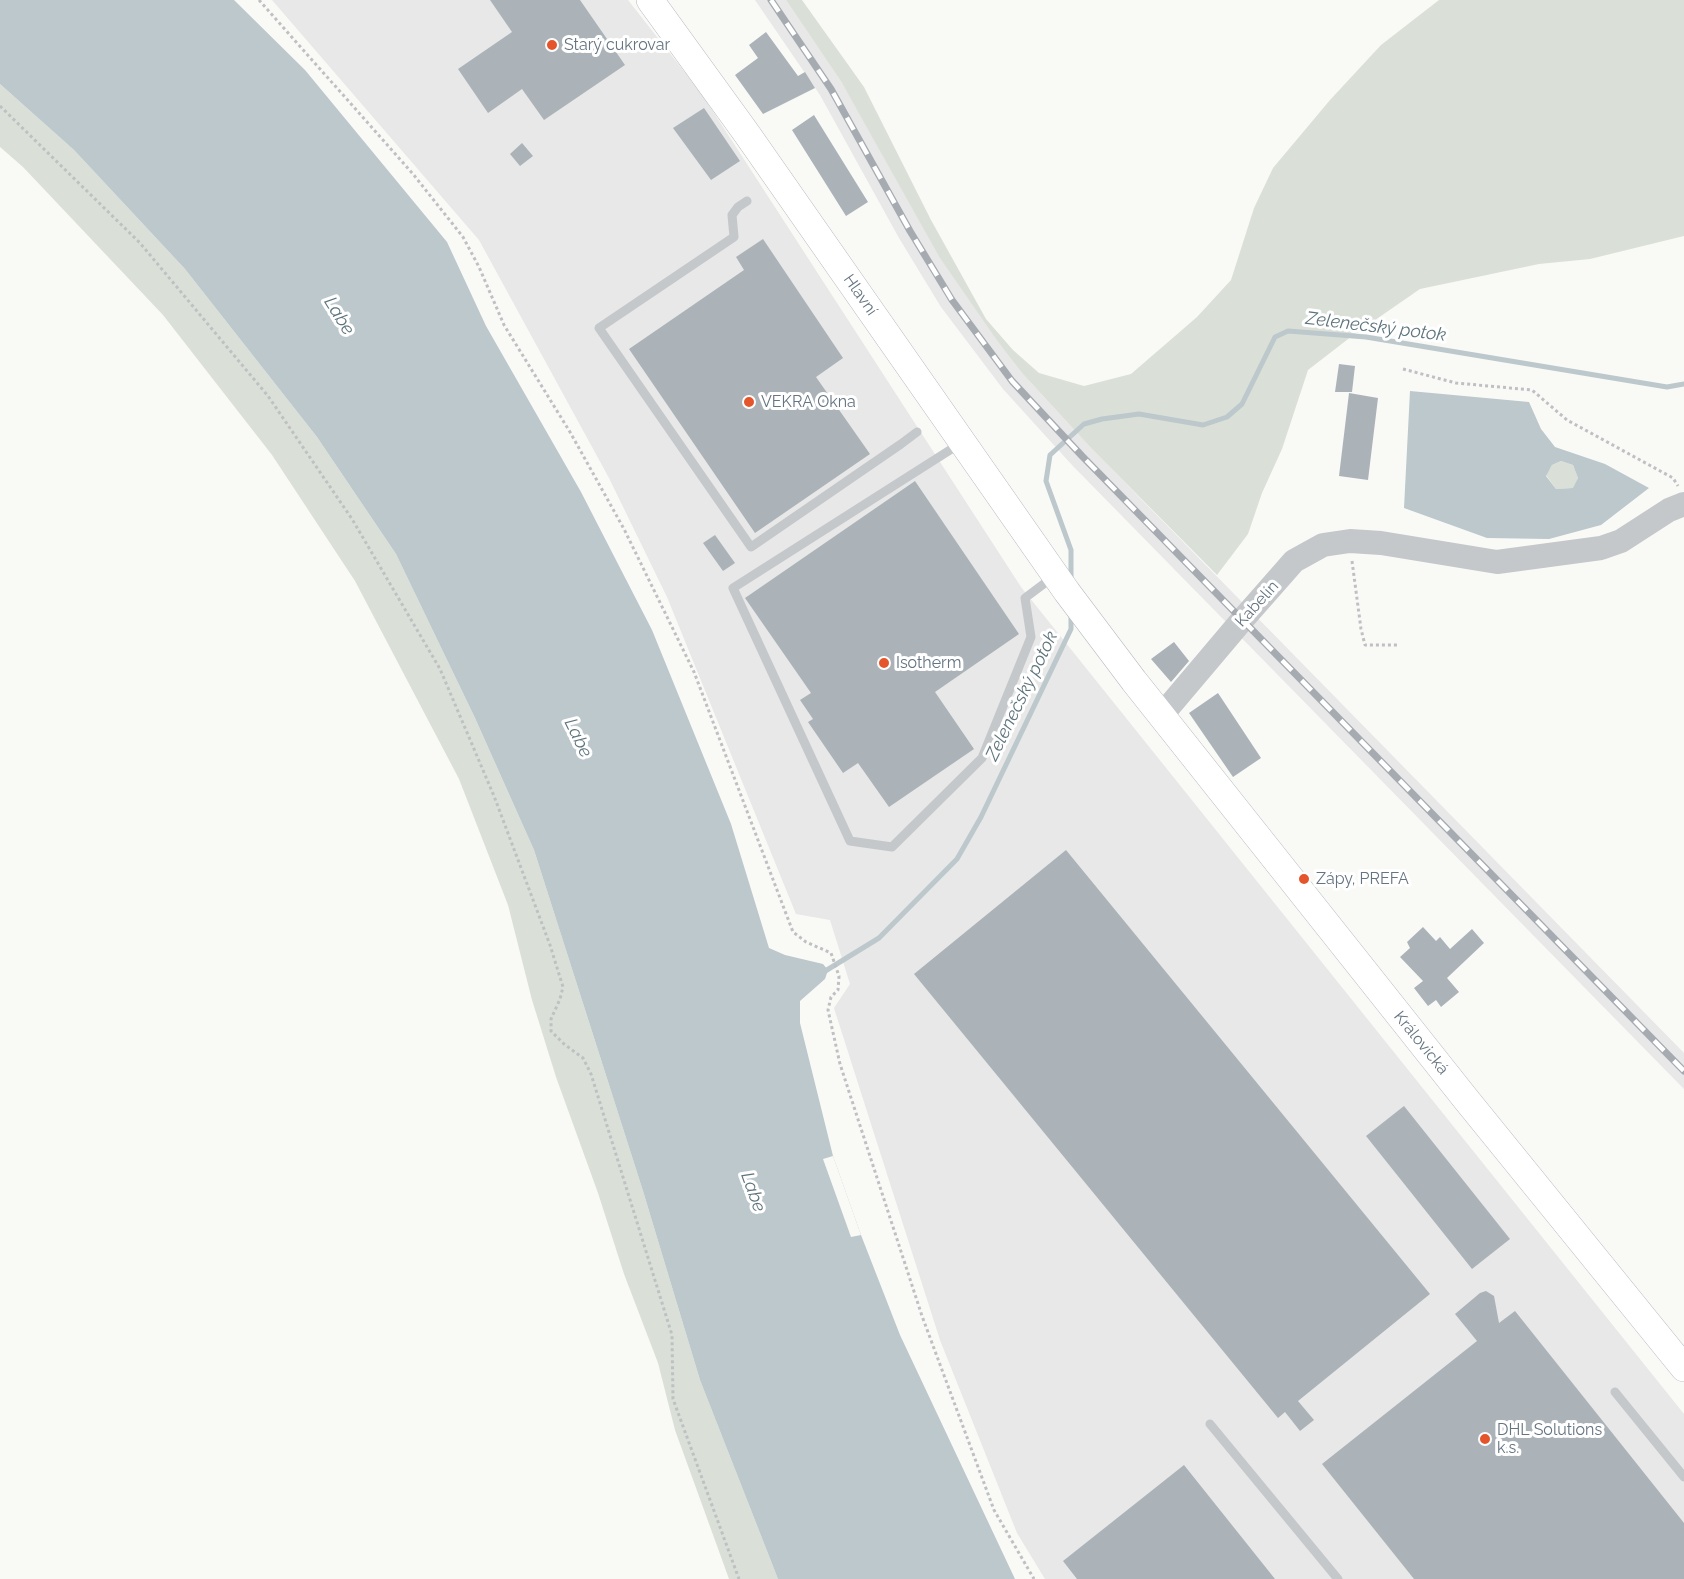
<!DOCTYPE html>
<html>
<head>
<meta charset="utf-8">
<style>
	body { margin:0 }
	canvas { display:block; background:#f9f9f6 }
</style>
</head>
<body>
<canvas width="1684" height="1579"></canvas>
<script>
const ctx = document.querySelector('canvas').getContext('2d');
ctx.lineJoin = 'round';
function fill(path, color) { ctx.fillStyle = color; ctx.fill(path, 'evenodd'); }
const shape = rows => new Path2D(rows.map(r => 'M' + r).join(''));
function stroke(path, color, width, dash) { ctx.strokeStyle = color; ctx.lineWidth = width; ctx.lineCap = dash ? 'butt' : 'round'; ctx.setLineDash(dash || []); ctx.stroke(path); }
function label(font, color, halo, rows, align = 'center') {
  ctx.font = font + ' Raleway,sans-serif'; ctx.lineWidth = 6; ctx.setLineDash([]); ctx.textBaseline = 'middle'; ctx.strokeStyle = halo; ctx.fillStyle = color; for (const [text, x, y, turn = 0] of rows) {
    ctx.save(); ctx.translate(x, y); ctx.rotate((+turn || 0) * Math.PI / 180); ctx.textAlign = isNaN(turn) ? turn : align; if (halo) ctx.strokeText(text, 0, 0); ctx.fillText(text, 0, 0); ctx.restore();
  }
}
const built = shape([
	[272,0,628,0,701,93,1021,587,1684,1414,1684,1579,1045,1579,1017,1533,940,1340,834,1008,850,984,830,920,796,914,667,597,609,478,479,240],
	[755,0,786,0,842,83,1001,346,1022,373,1091,448,1684,1053,1684,1089,1072,465,1003,389,941,307,899,238,820,95]
]);
const green = shape([
	[786,0,802,0,864,87,931,220,986,319,1013,350,1039,373,1084,386,1131,374,1197,317,1231,280,1254,208,1273,168,1330,100,1381,45,1439,0,1684,0,1684,236,1590,259,1539,264,1420,289,1352,336,1308,370,1282,449,1262,493,1248,534,1217,575,1091,448,1022,373,1001,346,940,258,842,83],
	[0,84,74,150,185,269,317,437,396,554,475,718,534,850,643,1191,700,1380,778,1579,729,1579,675,1430,658,1363,624,1274,598,1193,556,1077,532,1000,508,905,459,779,355,581,272,455,163,315,23,167,0,147],
	[1561,461,1573,465,1578,478,1574,488,1556,489,1546,475,1552,465]
]);
const water = shape([
	[0,0,234,0,305,70,447,242,486,326,581,492,652,630,731,824,769,948,785,955,823,964,828,970,825,979,800,1001,800,1023,833,1156,861,1235,900,1335,1015,1579,778,1579,700,1380,643,1191,534,850,475,718,396,554,317,437,185,269,74,150,0,84],
	[1410,391,1529,402,1541,429,1555,447,1605,464,1649,488,1601,525,1549,539,1487,538,1404,508],
	[1561,461,1573,465,1578,478,1573,488,1556,489,1546,476,1552,465]
]);
const pier = shape([
	[833,1156,861,1235,851,1237,823,1159]
]);
const stream = shape([
	[1071,581,1071,550,1046,481,1050,455,1084,424,1102,419,1139,414,1203,425,1227,417,1242,404,1275,337,1288,331,1366,337,1667,387,1684,384],
	[822,973,879,938,957,859,981,817,1071,629,1071,614]
]);
const building = shape([
	[490,0,580,0,625,65,544,120,522,89,488,113,458,69,512,32],
	[766,32,798,76,805,72,815,88,763,114,735,75,758,58,749,45],
	[704,108,740,161,711,180,673,128],
	[814,115,868,202,846,216,792,130],
	[522,143,533,156,520,166,510,154],
	[763,239,843,358,816,377,870,454,755,533,629,349,744,270,736,257],
	[1339,364,1355,366,1352,392,1335,392],
	[1349,393,1378,398,1368,480,1339,476],
	[915,481,1019,634,935,692,974,749,889,807,858,763,843,773,808,722,813,719,800,700,811,693,745,598],
	[715,535,735,563,723,571,703,543],
	[1174,642,1189,661,1171,682,1151,659],
	[1218,693,1261,758,1233,777,1189,713],
	[1066,850,1430,1294,1298,1401,1314,1420,1300,1431,1285,1412,1278,1418,914,974],
	[1423,927,1436,941,1440,937,1450,949,1472,929,1484,943,1447,978,1459,992,1441,1007,1436,1000,1428,1006,1414,988,1423,981,1400,957,1410,948,1407,942],
	[1404,1106,1510,1239,1472,1269,1366,1136],
	[1486,1291,1494,1296,1499,1323,1515,1311,1684,1523,1684,1579,1414,1579,1322,1464,1477,1341,1455,1314,1480,1293],
	[1184,1465,1275,1579,1077,1579,1063,1561]
]);
const path = shape([
	[259,0,413,174,463,237,479,267,504,325,570,432,624,529,694,672,793,932,806,942,831,953,839,976,838,990,831,997,828,1010,840,1064,922,1316,994,1510,1034,1579],
	[0,106,140,243,268,396,352,519,440,669,494,796,550,945,563,987,560,999,551,1019,551,1031,564,1044,583,1058,591,1074,672,1335,673,1399,739,1579],
	[1403,369,1456,383,1532,390,1567,420,1673,478,1678,486],
	[1352,561,1361,629,1365,645,1399,645]
]);
const service = shape([
	[747,201,738,207,732,215,734,237,599,328,751,547,901,444,917,432],
	[961,443,733,588,850,841,892,847,982,758,1031,637,1025,598,1053,577],
	[1615,1392,1684,1477],
	[1210,1424,1338,1579]
]);
const tertiary = shape([
	[1161,716,1243,619,1294,561,1323,545,1350,541,1381,543,1497,562,1601,548,1621,541,1669,510,1684,504]
]);
const secondary = shape([
	[650,0,747,134,1067,592,1134,681,1465,1098,1684,1368]
]);
const rail = shape([
	[771,0,831,89,910,231,952,300,1012,381,1082,456,1684,1071]
]);
const markers = [
	[552,45,6,"#e4552b"],
	[749,402,6,"#e4552b"],
	[884,663,6,"#e4552b"],
	[1304,879,6,"#e4552b"],
	[1485,1439,6,"#e4552b"]
];
const poiNames = [
	["Starý cukrovar",564,45],
	["VEKRA Okna",761,402],
	["Isotherm",896,663],
	["Zápy, PREFA",1316,879],
	["DHL Solutions",1497,1430],
	["k.s.",1497,1448]
];
const streetNames = [
	["Hlavní",860,295,55],
	["Kabelín",1257,604,-48],
	["Královická",1421,1043,51]
];
const waterNames = [
	["Labe",339,316,58],
	["Zelenečský potok",1376,327,7],
	["Zelenečský potok",1022,696,-64],
	["Labe",578,738,64],
	["Labe",753,1192,70]
];
fill(built, '#e7e8e7');
fill(green, '#dae0d7');
fill(water, '#bcc8cc');
fill(pier, '#f9f9f6');
stroke(stream, '#bcc8cc', 5);
fill(building, '#abb3b9');
stroke(secondary, '#b6bcc0', 28);
stroke(path, '#bec0c3', 3, [3, 3]);
stroke(service, '#c4c8cb', 9);
stroke(tertiary, '#c4c8cb', 24);
stroke(secondary, '#fff', 27);
stroke(rail, '#a5abb1', 7);
stroke(rail, '#fff', 4.5, [14]);
for (const [x, y, r, color] of markers) { const dot = new Path2D(); dot.arc(x, y, r, 0, 2 * Math.PI); ctx.fillStyle = color; ctx.fill(dot); stroke(dot, '#fff', 2); }
label('16px', '#647481', '#fff', poiNames, 'left');
label('16px', '#647481', '#fff', streetNames);
label('italic 18px', '#5e747c', '#fff', waterNames);
</script>
</body>
</html>
